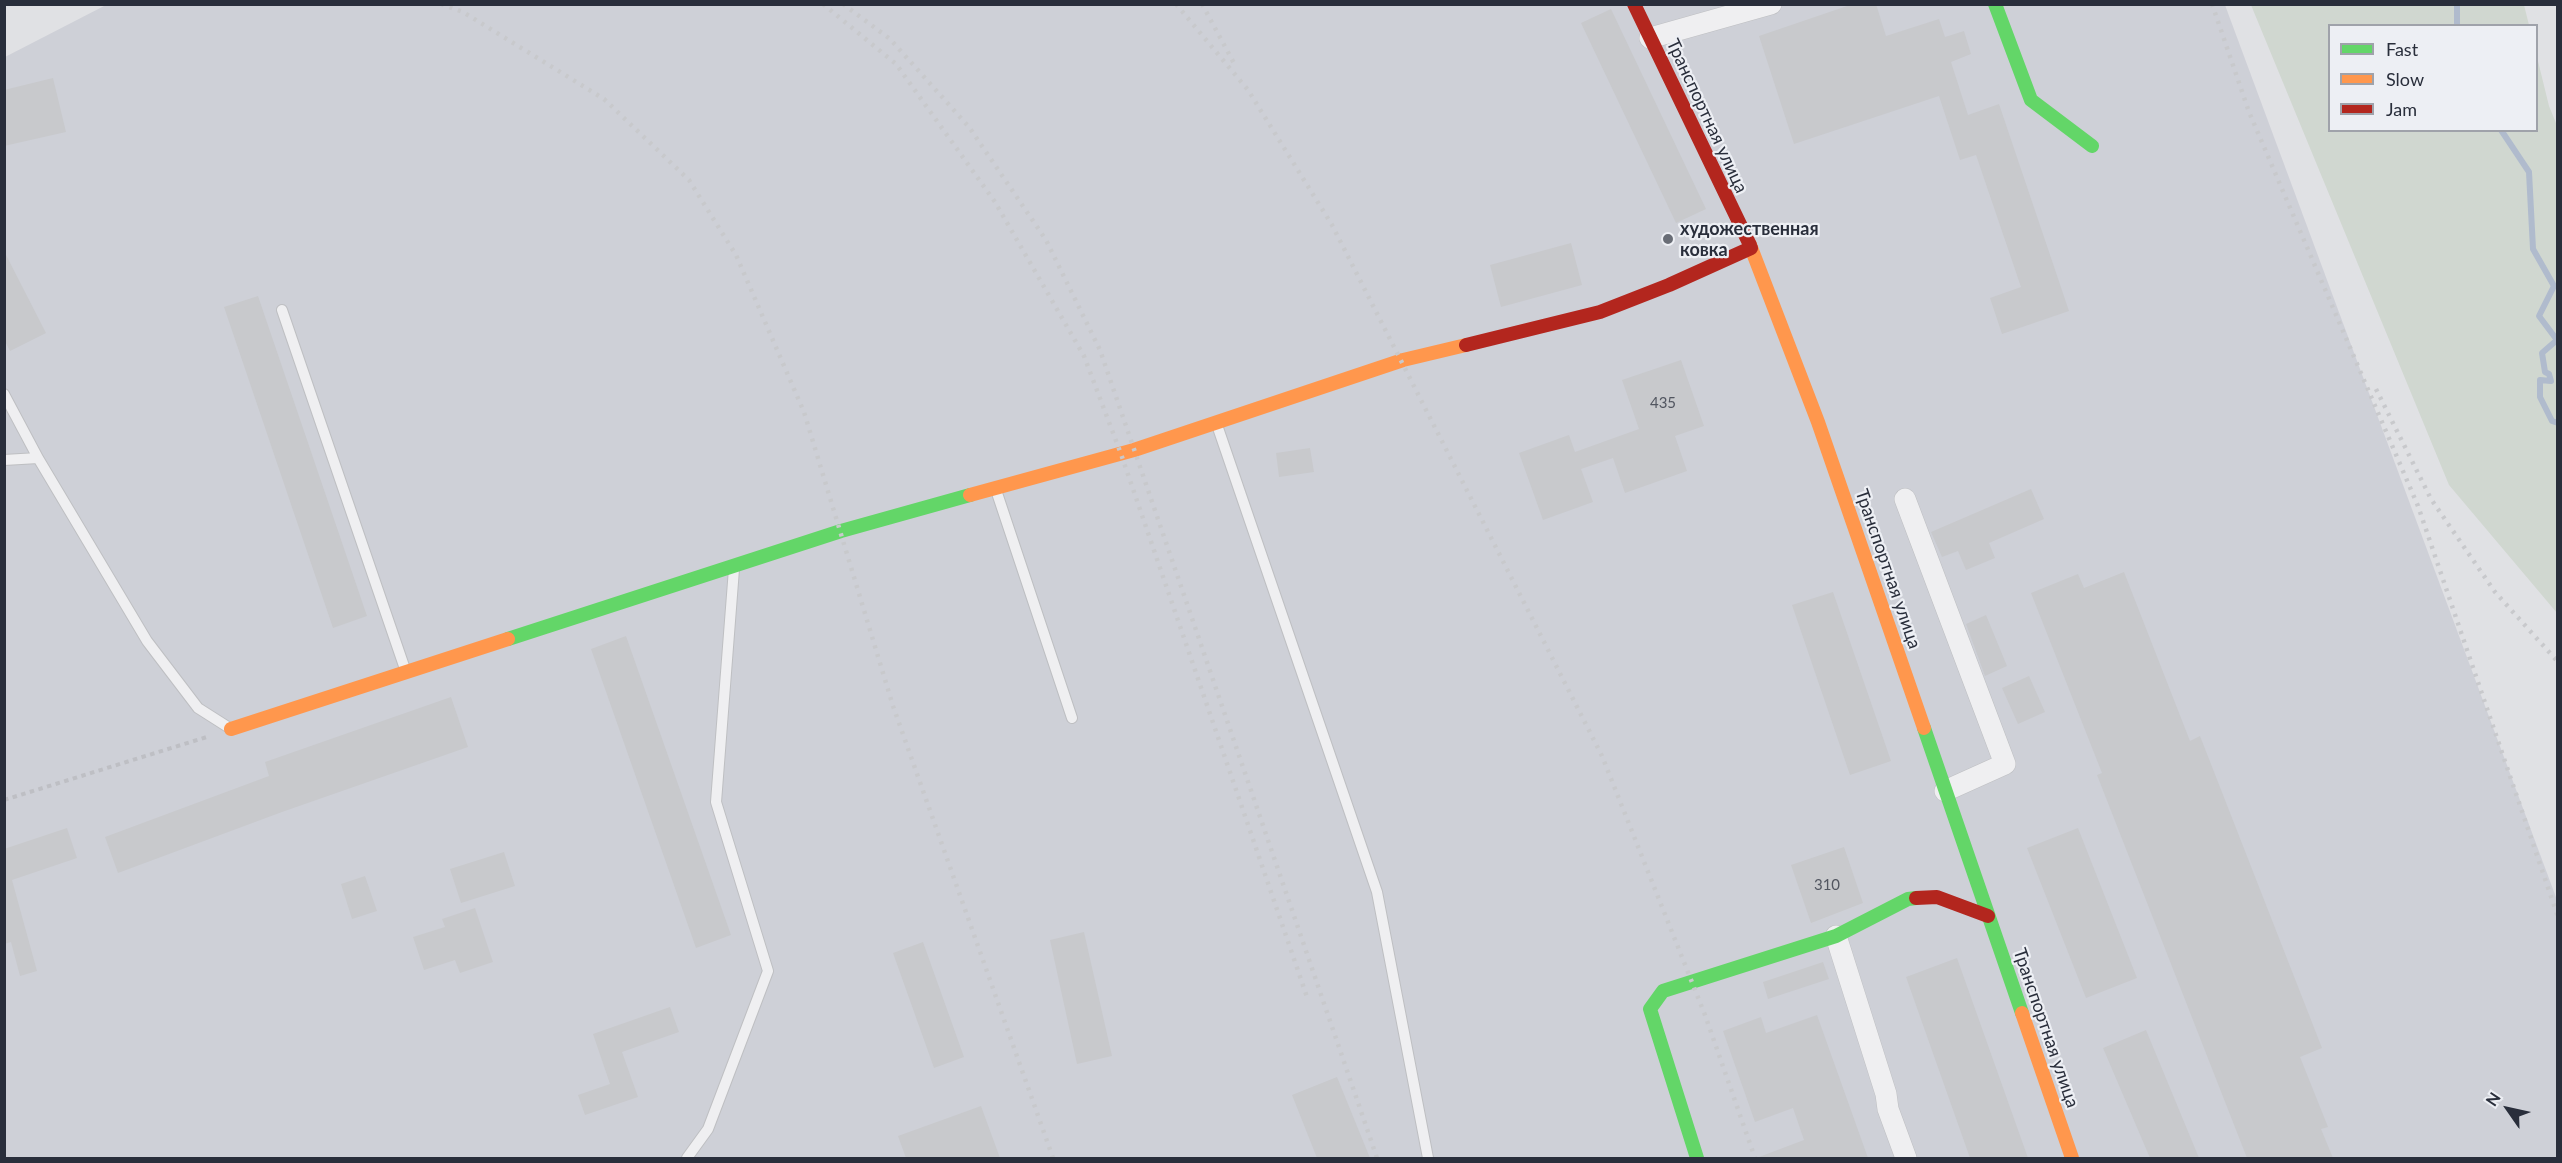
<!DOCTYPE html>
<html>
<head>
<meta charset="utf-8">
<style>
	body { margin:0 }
	#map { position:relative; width:2562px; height:1163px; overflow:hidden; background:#e0e1e4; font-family:Lato,sans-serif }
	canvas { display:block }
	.frame { position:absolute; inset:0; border:6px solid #292e3b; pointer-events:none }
	.legend { position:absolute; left:2328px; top:24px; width:210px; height:108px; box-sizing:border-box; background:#edeff4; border:2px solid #9fa2aa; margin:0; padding:8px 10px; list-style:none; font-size:18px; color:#292e3b }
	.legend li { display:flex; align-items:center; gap:12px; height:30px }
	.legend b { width:30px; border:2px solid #9fa2aa }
	.north { position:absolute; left:2478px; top:1079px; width:60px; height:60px; -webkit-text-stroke:4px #edeff4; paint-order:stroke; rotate:304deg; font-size:16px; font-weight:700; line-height:24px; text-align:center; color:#292e3b }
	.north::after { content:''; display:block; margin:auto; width:21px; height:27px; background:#292e3b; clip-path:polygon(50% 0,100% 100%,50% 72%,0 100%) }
</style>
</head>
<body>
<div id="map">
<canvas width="2562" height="1163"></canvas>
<div class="frame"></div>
<ul class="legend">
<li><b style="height:8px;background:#63d668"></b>Fast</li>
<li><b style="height:8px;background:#ff974d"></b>Slow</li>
<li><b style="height:8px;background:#b3261e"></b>Jam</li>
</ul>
<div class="north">N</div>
</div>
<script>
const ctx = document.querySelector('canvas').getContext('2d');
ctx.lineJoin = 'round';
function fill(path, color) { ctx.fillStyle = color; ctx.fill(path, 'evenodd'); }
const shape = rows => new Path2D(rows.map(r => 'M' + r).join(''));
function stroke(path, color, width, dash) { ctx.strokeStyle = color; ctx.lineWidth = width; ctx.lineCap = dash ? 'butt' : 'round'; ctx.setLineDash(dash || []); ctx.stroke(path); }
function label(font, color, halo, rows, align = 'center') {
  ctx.font = font + ' Lato,sans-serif'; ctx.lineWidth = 4.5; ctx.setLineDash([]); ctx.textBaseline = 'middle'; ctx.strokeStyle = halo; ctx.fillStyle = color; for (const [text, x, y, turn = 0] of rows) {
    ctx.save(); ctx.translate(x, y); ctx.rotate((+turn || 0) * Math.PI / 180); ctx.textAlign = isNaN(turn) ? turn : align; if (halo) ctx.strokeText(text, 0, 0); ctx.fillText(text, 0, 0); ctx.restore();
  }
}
const built = shape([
	[106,5,2225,5,2557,900,2557,1158,5,1158,5,57]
]);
const green = shape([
	[2251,5,2524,5,2529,25,2330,26,2330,130,2536,130,2537,57,2549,106,2558,128,2557,613,2449,485]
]);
const stream = shape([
	[2457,26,2457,4],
	[2501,130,2529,172,2533,249,2554,286,2539,316,2557,340,2542,353,2545,372,2549,374,2551,381,2540,380,2540,397,2552,421,2558,423]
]);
const building = shape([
	[1853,4,1876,4,1886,36,1939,19,1945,37,1964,31,1971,54,1951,62,1968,115,1999,104,2069,311,2002,334,1990,298,2021,287,1976,155,1960,160,1939,96,1794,144,1759,36],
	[1611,9,1706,209,1676,223,1581,23],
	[53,78,66,132,4,146,4,90],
	[1571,243,1582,285,1501,307,1490,265],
	[4,251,46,333,10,351,4,339],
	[258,296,367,616,333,628,224,307],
	[1681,360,1704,426,1675,436,1687,471,1625,493,1613,458,1581,469,1593,502,1543,520,1519,453,1569,435,1575,452,1639,429,1622,380],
	[1310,448,1314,472,1279,477,1276,453],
	[2031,489,2044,519,1989,543,1995,558,1966,570,1958,551,1942,557,1931,532],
	[2124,572,2190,741,2200,736,2322,1048,2300,1057,2328,1127,2321,1129,2333,1158,2247,1158,2097,775,2102,773,2031,593,2078,574,2084,588],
	[1833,592,1891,761,1850,775,1792,605],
	[1986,615,2007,666,1985,676,1966,624],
	[626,636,731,935,696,948,591,649],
	[2029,676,2045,712,2018,724,2002,688],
	[451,697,468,747,282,812,118,873,105,837,269,776,265,762],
	[67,828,77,858,12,880,37,971,20,976,11,942,4,944,4,849],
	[2078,828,2137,978,2086,998,2027,848],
	[1844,847,1863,903,1811,923,1791,865],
	[504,852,515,886,461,903,450,869],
	[365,876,377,911,352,919,341,884],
	[475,908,493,962,460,973,455,960,424,970,413,937,445,927,442,919],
	[1084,932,1112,1056,1077,1064,1050,940],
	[923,942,964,1057,934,1068,893,953],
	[1957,958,2028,1158,1970,1158,1906,977],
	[1823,962,1829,979,1768,999,1763,982],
	[670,1007,679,1032,622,1052,638,1097,585,1115,578,1095,610,1084,593,1034],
	[1817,1015,1868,1158,1759,1158,1759,1157,1804,1140,1793,1108,1755,1122,1723,1031,1761,1017,1766,1033],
	[2146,1030,2199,1158,2150,1158,2103,1048],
	[1337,1077,1370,1158,1317,1158,1292,1095],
	[981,1106,1000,1158,906,1158,898,1136]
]);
const path = shape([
	[4,800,210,736]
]);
const lane = shape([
	[282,310,405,669],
	[4,394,38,458,147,641,198,708,231,729],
	[1217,425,1377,892,1428,1158],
	[4,460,38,458],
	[996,490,1072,718],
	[687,1158,708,1129,768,971,716,802,734,569]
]);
const street = shape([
	[1650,38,1771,4],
	[1905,499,2005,764,1945,791],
	[1836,936,1886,1094,1888,1109,1906,1158]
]);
const fast = shape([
	[1995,4,2031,100,2092,146],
	[508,639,841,531,970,495],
	[1924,728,2022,1013],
	[1697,1158,1650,1009,1663,991,1836,936,1908,899,1916,898]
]);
const slow = shape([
	[1750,245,1818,422,1924,728],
	[970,495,1134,450,1403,360,1466,345],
	[231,729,508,639],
	[2022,1013,2072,1158]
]);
const jam = shape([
	[1634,4,1750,245],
	[1466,345,1600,312,1669,285,1751,248],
	[1916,898,1937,897,1988,916]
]);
const rail = shape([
	[441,4,463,12,604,99,689,180,736,255,804,412,893,706,1053,1158],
	[823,4,896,64,995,202,1084,356,1121,454,1307,997],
	[843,4,890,39,969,127,1046,240,1100,350,1377,1158],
	[1176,4,1248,90,1332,225,1602,756,1705,1015,1755,1158],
	[1202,4,1236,67],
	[2212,4,2249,112,2418,506,2558,917],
	[2376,389,2431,499,2495,592,2558,662]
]);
const markers = [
	[1668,239,6,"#696d76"]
];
const numberNames = [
	["435",1663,403],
	["310",1827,885]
];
const streetNames = [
	["Транспортная улица",1707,116,65],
	["Транспортная улица",1888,569,71],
	["Транспортная улица",2046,1028,71]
];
const poiNames = [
	["художественная",1680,229],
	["ковка",1680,250]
];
fill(built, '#ced0d7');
fill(green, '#d0d7d0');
stroke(stream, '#b0bbcd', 6);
fill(building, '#c8c9cc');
stroke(lane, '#bebfc2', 12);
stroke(street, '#bebfc2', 22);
stroke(path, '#bebfc4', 4, [4.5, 4.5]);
stroke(lane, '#efeff1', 10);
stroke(street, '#efeff1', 21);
stroke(fast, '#63d668', 14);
stroke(slow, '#ff974d', 14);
stroke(jam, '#b3261e', 14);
stroke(rail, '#c8c9cc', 4.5, [3, 6]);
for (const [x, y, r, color] of markers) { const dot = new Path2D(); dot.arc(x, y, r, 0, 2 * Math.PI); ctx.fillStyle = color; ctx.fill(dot); stroke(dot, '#edeff4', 2); }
label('15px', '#525660', null, numberNames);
label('18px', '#292e3b', '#edeff4', streetNames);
label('bold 18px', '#292e3b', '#edeff4', poiNames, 'left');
</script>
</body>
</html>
